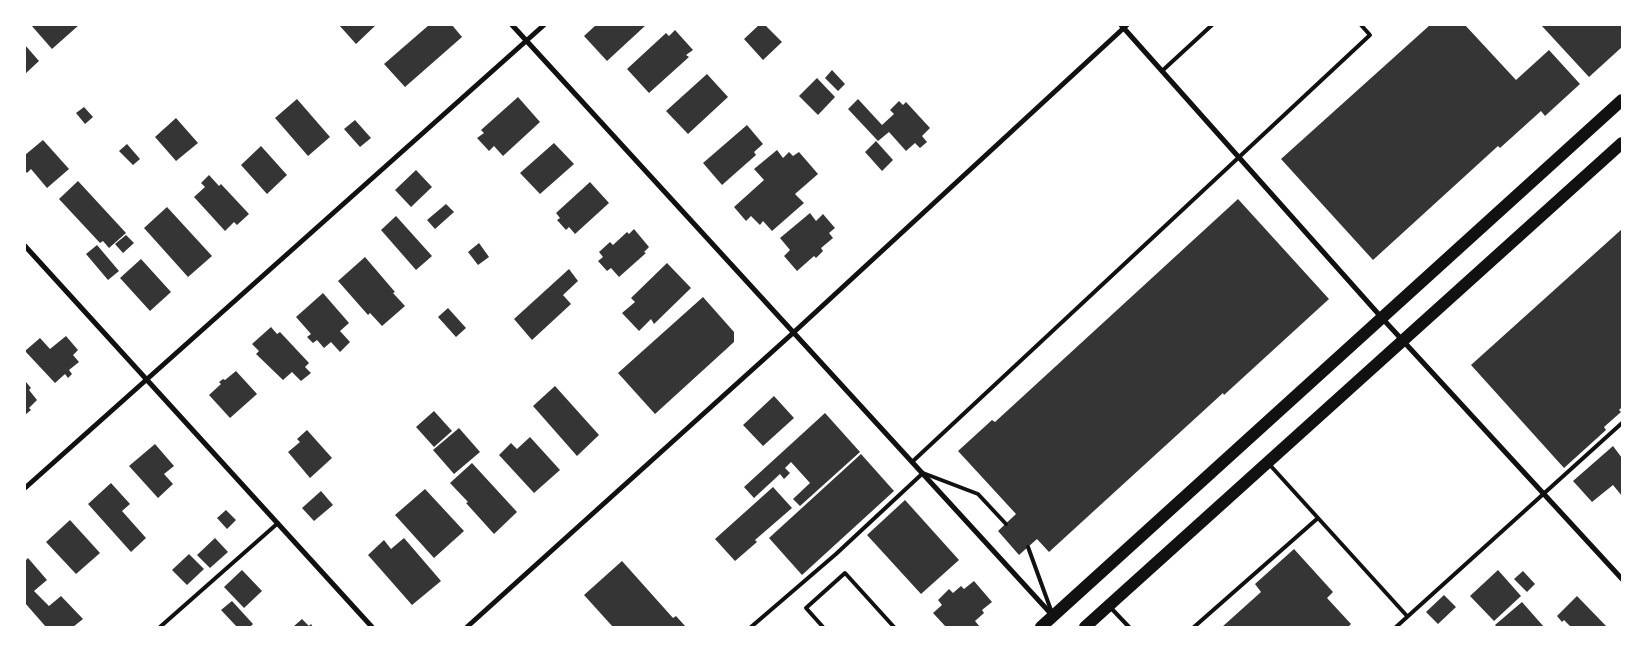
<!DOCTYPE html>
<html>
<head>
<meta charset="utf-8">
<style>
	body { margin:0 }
	#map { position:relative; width:1647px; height:652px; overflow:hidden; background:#fff; font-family:"DM Sans",sans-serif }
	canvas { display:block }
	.frame { position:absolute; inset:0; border:26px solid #fff; pointer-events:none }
</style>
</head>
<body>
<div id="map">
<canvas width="1647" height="652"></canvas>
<div class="frame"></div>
</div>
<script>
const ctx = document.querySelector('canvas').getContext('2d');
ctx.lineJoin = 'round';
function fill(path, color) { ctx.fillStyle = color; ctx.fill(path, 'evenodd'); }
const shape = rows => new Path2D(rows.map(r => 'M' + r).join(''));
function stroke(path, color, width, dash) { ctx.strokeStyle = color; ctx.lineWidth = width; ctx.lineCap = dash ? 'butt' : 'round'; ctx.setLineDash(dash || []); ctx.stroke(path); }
const building = shape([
	[31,25,79,25,52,49],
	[339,25,376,25,356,44],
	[429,25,452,25,462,37,405,87,384,64],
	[596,25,646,25,607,61,584,36],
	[759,25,765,25,782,42,763,60,744,39],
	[1430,25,1465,25,1516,80,1549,50,1580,84,1545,116,1541,111,1500,148,1498,146,1373,260,1281,159],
	[1541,25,1622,25,1622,47,1589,77],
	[675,30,693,50,686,55,689,57,649,93,627,69,666,33,669,36],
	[25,45,39,61,25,74],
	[832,70,845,84,838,91,825,78],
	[707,74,728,97,688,134,666,111],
	[817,78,835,97,818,115,799,96],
	[518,97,540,122,503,156,494,146,489,151,477,138,484,133,481,130],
	[297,99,330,137,308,156,275,118],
	[858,99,882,125,894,114,890,110,899,101,903,105,906,102,930,128,922,136,927,142,920,148,915,143,906,151,889,132,878,141,848,109],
	[84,107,93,117,85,124,76,113],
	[176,118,198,143,176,161,155,137],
	[355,120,371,138,360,147,344,129],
	[747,125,763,144,754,152,756,155,722,185,703,163],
	[43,140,69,169,47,188,31,169,27,173,25,170,25,155],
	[876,141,893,160,882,171,865,152],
	[554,143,574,164,540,194,520,173],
	[127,144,140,159,133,165,119,151],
	[261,146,287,175,267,194,241,165],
	[777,150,783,158,789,152,793,156,799,152,818,174,795,194,804,203,772,231,763,221,760,225,751,216,746,221,734,207,764,180,754,169],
	[416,170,432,187,411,207,395,190],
	[209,175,219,186,221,184,249,214,237,225,234,222,225,231,194,197,205,187,201,183],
	[78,181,126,233,109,248,103,241,100,243,59,199],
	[590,182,609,203,575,234,569,227,566,230,557,220,560,218,556,213],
	[1238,199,1329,299,1224,395,1223,393,1049,552,1037,539,1019,555,998,531,1016,514,958,451,992,420,995,422],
	[446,204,454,212,435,229,427,220],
	[167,207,212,256,188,277,144,228],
	[810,213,816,221,823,214,835,228,829,233,833,238,821,248,823,251,816,258,814,256,797,271,784,256,790,250,780,238],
	[396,216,432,256,416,270,381,230],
	[634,229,649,247,644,252,646,253,619,277,611,268,607,271,598,261,603,257,599,252,610,242,613,245,627,232,629,234],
	[1622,229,1622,407,1619,410,1621,412,1604,427,1606,430,1564,468,1471,365],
	[126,235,134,243,123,253,115,244],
	[479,243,489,257,478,265,468,252],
	[97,245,119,271,108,280,86,254],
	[365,257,395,292,393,293,405,306,382,326,370,313,368,315,338,281],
	[141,259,171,292,150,311,120,278],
	[667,263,691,288,654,324,651,319,639,331,622,313,635,302,631,298],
	[569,269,578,281,563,295,571,304,532,340,514,319],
	[323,293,349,323,340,331,350,342,340,352,331,342,324,348,317,340,313,343,307,337,311,334,296,317],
	[703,297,734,332,734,342,655,414,618,373],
	[448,308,466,328,456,337,438,317],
	[271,327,277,334,280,332,309,363,305,367,311,373,301,381,292,372,283,380,256,354,259,351,252,344],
	[66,336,78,350,73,355,79,362,69,370,72,374,68,378,65,374,55,383,25,351,40,338,50,349],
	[236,371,257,394,230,418,209,395,221,384,219,382,223,379,225,380],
	[26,382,31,388,29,390,37,400,29,408,31,410,25,415],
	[555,386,599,435,577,456,533,406],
	[774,396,794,418,763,446,743,425],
	[434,411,452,431,434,447,416,427],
	[825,413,860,452,800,506,793,499,810,483,791,462,785,468,790,473,784,479,780,474,754,498,744,487],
	[459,428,480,452,454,474,433,450],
	[307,430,332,458,310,478,288,452,300,442,297,439],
	[530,437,560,470,534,493,499,455,511,443,517,449],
	[155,444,174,466,164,474,173,484,158,498,129,466],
	[1613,446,1622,458,1622,496,1613,485,1592,502,1573,481],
	[861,454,894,491,802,575,769,538],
	[472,463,517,512,494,534,466,503,468,502,450,483],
	[111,483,130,504,122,511,146,538,131,552,88,504],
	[773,487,792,508,755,540,757,542,735,561,715,539],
	[425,489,464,531,434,558,395,515],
	[321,491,333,505,314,521,302,508],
	[905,500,959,560,921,594,867,535],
	[226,510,236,520,227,529,217,518],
	[70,520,100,553,76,574,46,542],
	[215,538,228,552,210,568,197,555],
	[404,538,441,581,412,605,368,555,384,540,391,549],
	[1294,549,1333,592,1327,598,1351,624,1348,627,1222,627,1261,592,1255,584],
	[189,554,204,569,187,585,172,570],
	[28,558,47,580,34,591,49,606,61,596,83,619,73,627,46,627,25,603,25,561],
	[622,561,673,618,676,616,686,627,613,627,584,595],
	[242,570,262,591,244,608,224,587],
	[1498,570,1521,596,1494,621,1470,596],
	[1523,571,1535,584,1527,592,1514,579],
	[974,581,992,602,982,610,984,613,975,621,980,627,946,627,933,613,942,605,938,600,949,589,953,593,961,586,964,589],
	[1444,595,1456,607,1438,624,1426,612],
	[1577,596,1607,627,1571,627,1564,620,1562,622,1557,616],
	[232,601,253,624,250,627,237,627,221,610],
	[1522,602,1544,627,1497,627,1495,625],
	[302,619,309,626,311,624,313,627,293,627]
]);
const service = shape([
	[1162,71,1212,25],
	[912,462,1370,35,1361,25],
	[1269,464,1407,616],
	[1028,547,1052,613],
	[1110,607,1129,627],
	[160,627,278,523],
	[751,627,836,554,923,473,978,494,1006,524],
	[823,627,806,608,845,573,894,627],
	[1194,627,1318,518],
	[1396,627,1622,423]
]);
const minor = shape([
	[512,25,1053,616],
	[1121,25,1382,318,1622,579],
	[25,246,372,627],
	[25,488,544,25],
	[467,627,793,333,1127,25]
]);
const primary = shape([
	[1041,627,1622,100],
	[1085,627,1622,143]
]);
fill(building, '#353535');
stroke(service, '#111', 4);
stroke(minor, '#111', 5);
stroke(primary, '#111', 12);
</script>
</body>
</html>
